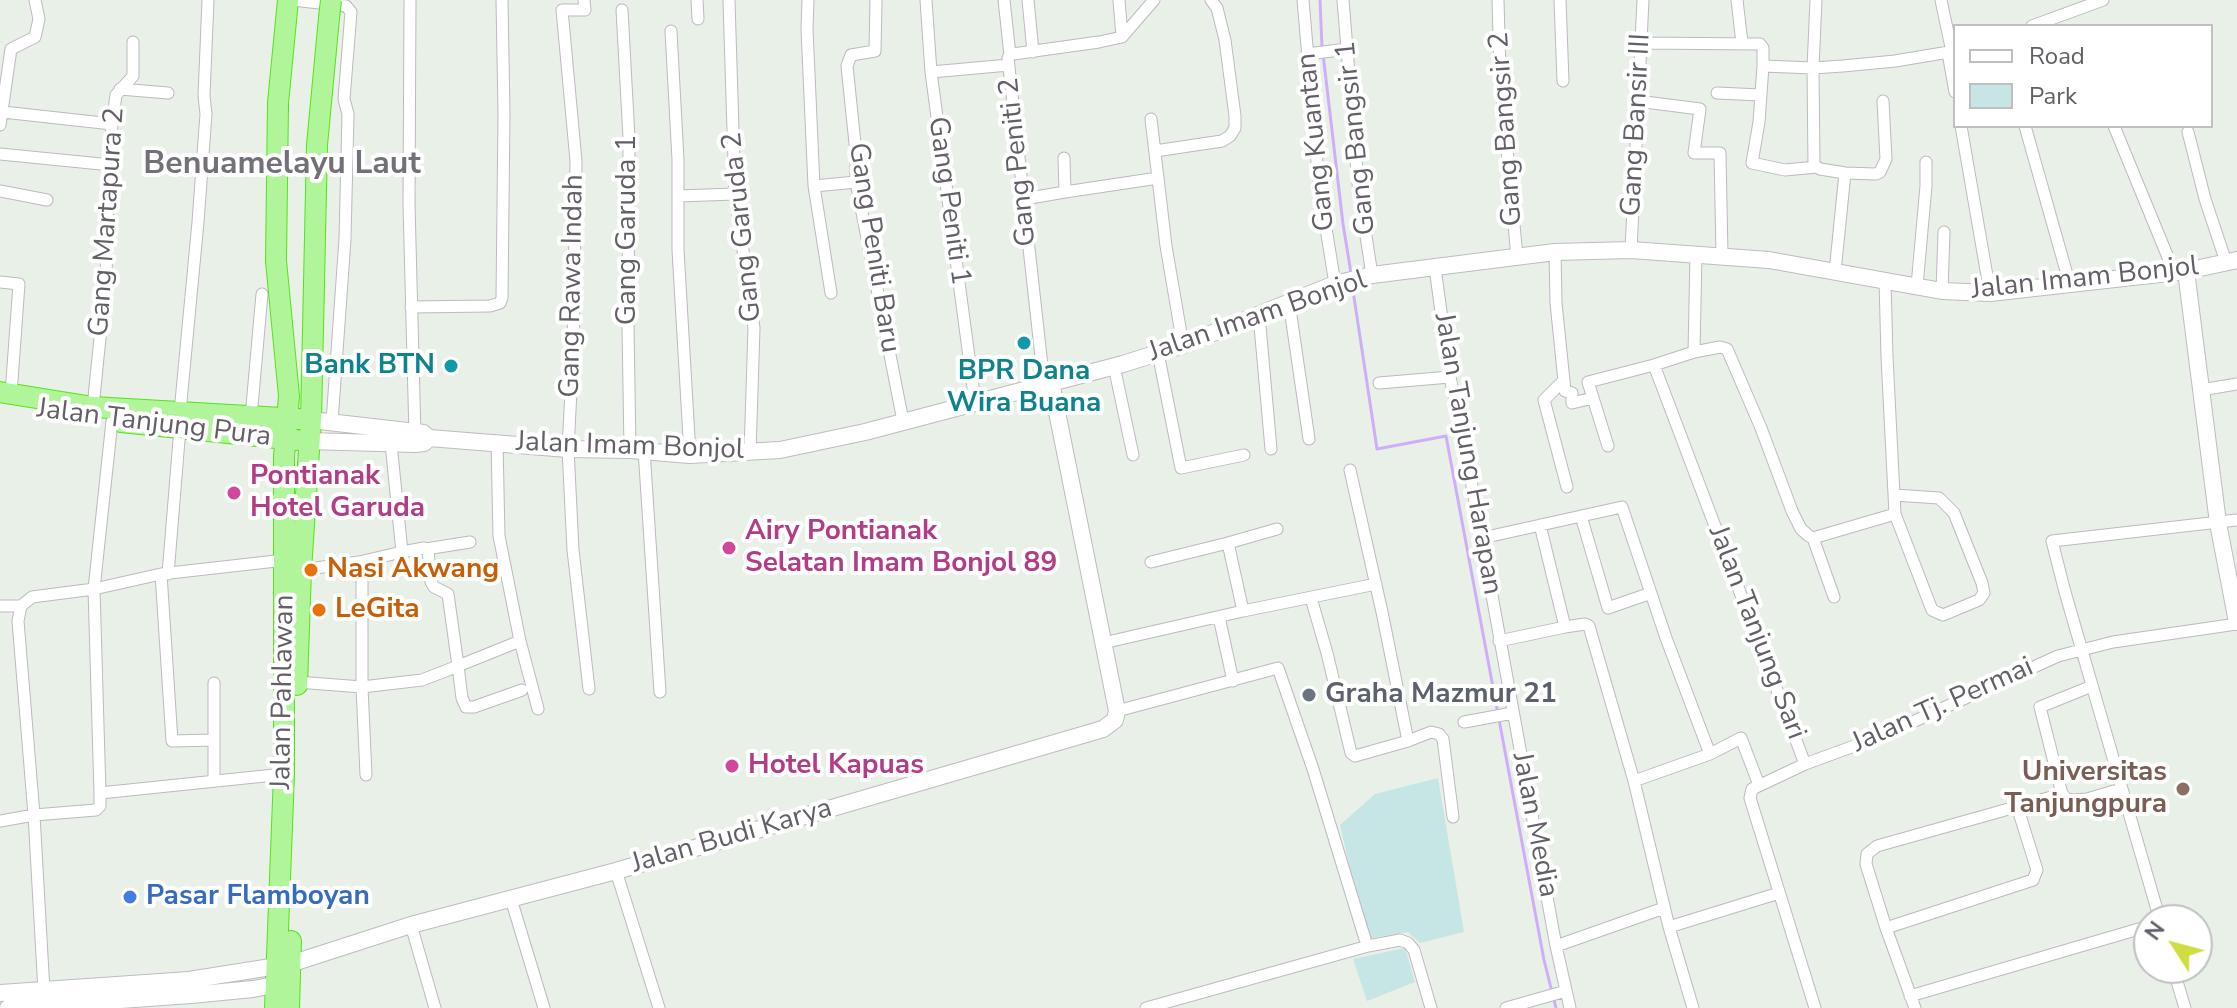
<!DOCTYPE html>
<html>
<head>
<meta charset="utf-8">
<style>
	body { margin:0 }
	#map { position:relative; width:2237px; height:1008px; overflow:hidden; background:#e9f0e8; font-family:"Nunito Sans",sans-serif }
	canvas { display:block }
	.legend { position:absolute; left:1953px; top:24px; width:260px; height:104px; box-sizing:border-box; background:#fff; border:2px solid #c1bfc2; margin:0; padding:10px 14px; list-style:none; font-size:24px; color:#635f66 }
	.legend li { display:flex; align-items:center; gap:16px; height:40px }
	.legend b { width:40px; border:2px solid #c1bfc2 }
	.north { position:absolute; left:2133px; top:904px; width:80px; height:80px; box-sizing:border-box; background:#fff; border:2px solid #c1bfc2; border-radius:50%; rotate:306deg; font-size:22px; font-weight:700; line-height:32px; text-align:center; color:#635f66 }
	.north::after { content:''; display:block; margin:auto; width:28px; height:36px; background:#cfdd41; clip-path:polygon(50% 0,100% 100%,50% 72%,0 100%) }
</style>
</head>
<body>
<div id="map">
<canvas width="2237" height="1008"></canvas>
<ul class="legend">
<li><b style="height:10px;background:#fff"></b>Road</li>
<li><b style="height:22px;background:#c6e5e5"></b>Park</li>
</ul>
<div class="north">N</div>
</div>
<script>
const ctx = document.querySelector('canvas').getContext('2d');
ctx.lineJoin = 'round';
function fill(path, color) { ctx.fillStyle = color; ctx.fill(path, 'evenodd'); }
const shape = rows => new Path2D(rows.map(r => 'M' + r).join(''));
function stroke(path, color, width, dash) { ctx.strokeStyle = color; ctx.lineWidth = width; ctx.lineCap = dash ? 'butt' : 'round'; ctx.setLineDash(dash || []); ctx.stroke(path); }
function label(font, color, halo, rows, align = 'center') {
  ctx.font = font + ' "Nunito Sans",sans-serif'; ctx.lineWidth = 8; ctx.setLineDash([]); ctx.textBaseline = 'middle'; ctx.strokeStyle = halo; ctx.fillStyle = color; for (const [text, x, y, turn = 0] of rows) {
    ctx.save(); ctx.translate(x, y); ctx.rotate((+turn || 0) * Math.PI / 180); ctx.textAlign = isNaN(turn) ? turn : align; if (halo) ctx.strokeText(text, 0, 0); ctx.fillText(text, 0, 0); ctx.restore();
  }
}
const green = shape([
	[1438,778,1464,932,1420,943,1408,932,1366,939,1340,825,1375,794],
	[1405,948,1415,982,1367,1001,1353,959]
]);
const stream = shape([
	[1320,0,1322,47],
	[1323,54,1343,224,1351,273],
	[1352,284,1377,449,1446,436,1544,960,1556,1008]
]);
const street = shape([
	[293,0,346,6,351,12,344,99,348,114,345,239,332,422],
	[410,0,409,204,415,436],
	[584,0,585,10,562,10,576,161,573,352,568,449,573,550,589,689],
	[697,0,698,19],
	[808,0,807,29,814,186,831,293],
	[876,0,875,51,851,55,847,66,856,153,856,182,903,421],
	[926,0,931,72,975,402],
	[1004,0,1010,55],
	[1028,0,1033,52],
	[1119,0,1122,37],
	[1303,0,1319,185,1335,284],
	[1343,0,1358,184,1372,275],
	[1498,0,1500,73,1517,257],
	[1560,0,1563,81],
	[1737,0,1742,43],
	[1816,0,1813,68,1814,165,1820,169,1845,173,1876,174,1880,172,1886,159,1883,101],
	[1941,0,1952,52],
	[729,1,735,194,754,328,750,453],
	[622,10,629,138,628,326,630,450],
	[2032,26,2103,0],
	[671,31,678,160,678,250,690,455],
	[1640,43,1760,44,1763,48,1763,66,1759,122,1752,163,1785,170,1817,167],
	[1948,53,1955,92],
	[1307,54,1348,49],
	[1763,66,1813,68,1843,66,1895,61,1955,51],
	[931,72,1009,65],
	[120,89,168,93],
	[1717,93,1760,95],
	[1637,101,1700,109,1694,153,1720,153,1722,255],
	[3,112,112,124],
	[1151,119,1166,246,1183,345],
	[0,125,11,49,35,37,39,19,35,0],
	[1961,126,1990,293],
	[2025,126,2070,285],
	[2114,126,2174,272],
	[2188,132,2205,199,2226,262],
	[1155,151,1222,141,1230,136,1235,128,1235,116,1225,40,1217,8,1211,0],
	[0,154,111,165],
	[1064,158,1065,192,1158,178],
	[814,186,856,182],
	[0,191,47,200],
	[678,196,735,194],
	[1024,199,1065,192],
	[1631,250,1643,0],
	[1555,252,1556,303,1565,391,1572,393,1572,403,1593,398],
	[1696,254,1694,352,1654,365,1805,764],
	[1435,268,1450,377,1466,453,1556,946,1570,1008],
	[1835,272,1845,173],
	[1885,281,1887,357,1895,514,1932,610,1943,615,1979,600,1984,593,1982,583,1954,513,1939,498,1894,495],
	[0,282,19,284,11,394],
	[1917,286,1926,186,1926,162],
	[1942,291,1944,232],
	[1289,302,1309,439],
	[411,307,490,306,500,303,502,298,504,113,502,0],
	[1259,315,1271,449],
	[1694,352,1720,347,1727,349,1761,428,1792,511,1801,529,1809,536,1813,538,1895,514],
	[1158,353,1181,468,1244,455],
	[1114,366,1133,455],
	[1564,380,1544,400,1567,487],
	[1379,383,1450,377],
	[1044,384,1008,58,1010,55,1013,54,1099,42,1122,37,1154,0],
	[2201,390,2237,384],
	[93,407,106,279,108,189,112,124,116,95,133,76,133,42],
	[180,412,198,222,206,114,204,96,208,0],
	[251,417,262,294],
	[497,442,499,536,520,641,538,709],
	[391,444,402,552,424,548,428,550,431,582,434,587,448,594,458,666,520,641],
	[1608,446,1588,382,1654,365],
	[644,450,660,692],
	[1350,470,1382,612,1408,741],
	[1581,516,1608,608,1651,593],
	[1540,525,1565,627],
	[1482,538,1622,507,1666,638,1710,754],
	[1813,538,1834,597],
	[426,549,470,542],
	[359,562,402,552],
	[1151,562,1228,543],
	[301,570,359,562,362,581,362,687,366,775],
	[161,574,172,741,214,740],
	[168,574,180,428],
	[1311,598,1327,653,1351,753,1355,756,1408,741,1431,732,1439,734,1443,739,1453,817],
	[0,606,21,606],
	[1243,611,1228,543,1277,529],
	[1219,617,1233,681],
	[1499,641,1565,627,1585,624,1589,626,1634,781,1669,927,1693,1008],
	[1103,643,1243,611,1376,584],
	[297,682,362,687,422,680,458,666,462,698,466,707,474,707,522,690],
	[1117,711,1278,668,1313,769,1365,939],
	[1464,722,1513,713],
	[214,781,214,683],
	[1634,781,1710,754,1741,738,1759,785],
	[100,793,94,589,112,421],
	[2062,794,2067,799,2074,800,2087,799,2121,789],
	[0,821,34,815,96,810,100,806,100,793,284,774],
	[616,871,659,1008],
	[511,899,544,1008],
	[2160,920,2065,592,2052,541,2237,520],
	[411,925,435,1008],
	[1669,927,1779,893],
	[1886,928,2033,880,2037,870,2017,806],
	[1556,946,1664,908],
	[2173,968,2185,1008],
	[44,991,34,815,18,621,21,606,32,597,94,589,161,574,285,560],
	[1910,996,2149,926],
	[1146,1008,1368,946,1400,940,1408,943,1414,950,1431,1008],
	[1506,1008,1566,991],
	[1815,1008,1750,798,1752,789,1805,764,1868,741,1917,720,2058,656,2113,642,2237,624],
	[1915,1008,1886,928,1866,864,1867,854,1877,846,2062,794,2040,707,2092,686]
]);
const secondary = shape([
	[2186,271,2218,523,2237,622],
	[311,420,416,432,423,433,429,438,568,449,630,450,690,455,780,450,865,432,1123,364,1183,345,1335,284,1372,275,1555,252,1631,250,1769,260,1942,291,1990,293,2186,271,2237,260],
	[308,441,415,444,424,443,429,438],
	[0,993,189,980,290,964,411,925,616,871,1103,729,1115,720,1117,711,1051,382],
	[8,1008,191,995,253,989,285,983]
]);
const highway = shape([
	[0,392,93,407,299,419],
	[121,422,296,440],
	[297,685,301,570,311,420,317,145,329,18],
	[275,1008,284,774,284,457,289,396,276,261,278,103,288,0],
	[289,1008,291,941]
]);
const highwayBridge = shape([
	[329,18,331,0]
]);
const markers = [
	[1024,343,8,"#0f9aa8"],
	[451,366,8,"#0f9aa8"],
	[234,493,8,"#d1479c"],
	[729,548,8,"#d1479c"],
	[311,570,8,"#e8710a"],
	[319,610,8,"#e8710a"],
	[1309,695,8,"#6b7280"],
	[732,766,8,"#d1479c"],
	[2183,789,8,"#8d6e63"],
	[130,897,8,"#3f7fe0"]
];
const streetNames = [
	["Gang Bansir III",1637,125,-87],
	["Gang Bangsir 2",1507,129,-94],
	["Gang Bangsir 1",1357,138,-96],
	["Gang Kuantan",1317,142,-96],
	["Gang Peniti 2",1019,162,-96],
	["Gang Peniti 1",948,201,82],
	["Gang Martapura 2",108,222,-86],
	["Gang Garuda 2",743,227,-96],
	["Gang Garuda 1",628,230,-90],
	["Gang Peniti Baru",873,248,81],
	["Jalan Imam Bonjol",2085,279,-6],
	["Gang Rawa Indah",573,286,-89],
	["Jalan Imam Bonjol",1258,317,-19],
	["Jalan Tanjung Pura",154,424,7],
	["Jalan Imam Bonjol",630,447,2],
	["Jalan Tanjung Harapan",1467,454,80],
	["Jalan Tanjung Sari",1756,633,69],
	["Jalan Pahlawan",284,692,-89],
	["Jalan Tj. Permai",1943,706,-24],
	["Jalan Media",1534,825,79],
	["Jalan Budi Karya",732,837,-16]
];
const cultureNames = [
	["Bank BTN",435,366],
	["BPR Dana",1024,372,"center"],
	["Wira Buana",1024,404,"center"]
];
const hotelNames = [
	["Pontianak",250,477],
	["Hotel Garuda",250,509],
	["Airy Pontianak",745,532],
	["Selatan Imam Bonjol 89",745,564],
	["Hotel Kapuas",748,766]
];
const foodNames = [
	["Nasi Akwang",327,570],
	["LeGita",335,610]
];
const worshipNames = [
	["Graha Mazmur 21",1325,695]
];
const educationNames = [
	["Universitas",2167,773],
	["Tanjungpura",2167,805]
];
const shopNames = [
	["Pasar Flamboyan",146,897]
];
const quarterNames = [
	["Benuamelayu Laut",282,165]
];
fill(green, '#c6e5e5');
stroke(stream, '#cfaef9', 3);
stroke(street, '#bdb9c0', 13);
stroke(secondary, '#bfbbc2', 18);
stroke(highway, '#52e512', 22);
stroke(street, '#fff', 11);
stroke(secondary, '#fff', 16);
stroke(highway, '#b0f599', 20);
stroke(highwayBridge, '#52e512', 22, []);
stroke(highwayBridge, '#b0f599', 20);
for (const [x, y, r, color] of markers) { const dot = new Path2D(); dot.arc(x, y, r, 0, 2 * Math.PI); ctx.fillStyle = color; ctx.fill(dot); stroke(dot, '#fff', 3); }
label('28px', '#635f66', '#fff', streetNames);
label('bold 28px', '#0d838f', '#fff', cultureNames, 'right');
label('bold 28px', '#b23c85', '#fff', hotelNames, 'left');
label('bold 28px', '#c56008', '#fff', foodNames, 'left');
label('bold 28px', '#5b616d', '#fff', worshipNames, 'left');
label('bold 28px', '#785e54', '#fff', educationNames, 'right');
label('bold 28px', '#366cbe', '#fff', shopNames, 'left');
label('bold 32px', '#747078', '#fff', quarterNames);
</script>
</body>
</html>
